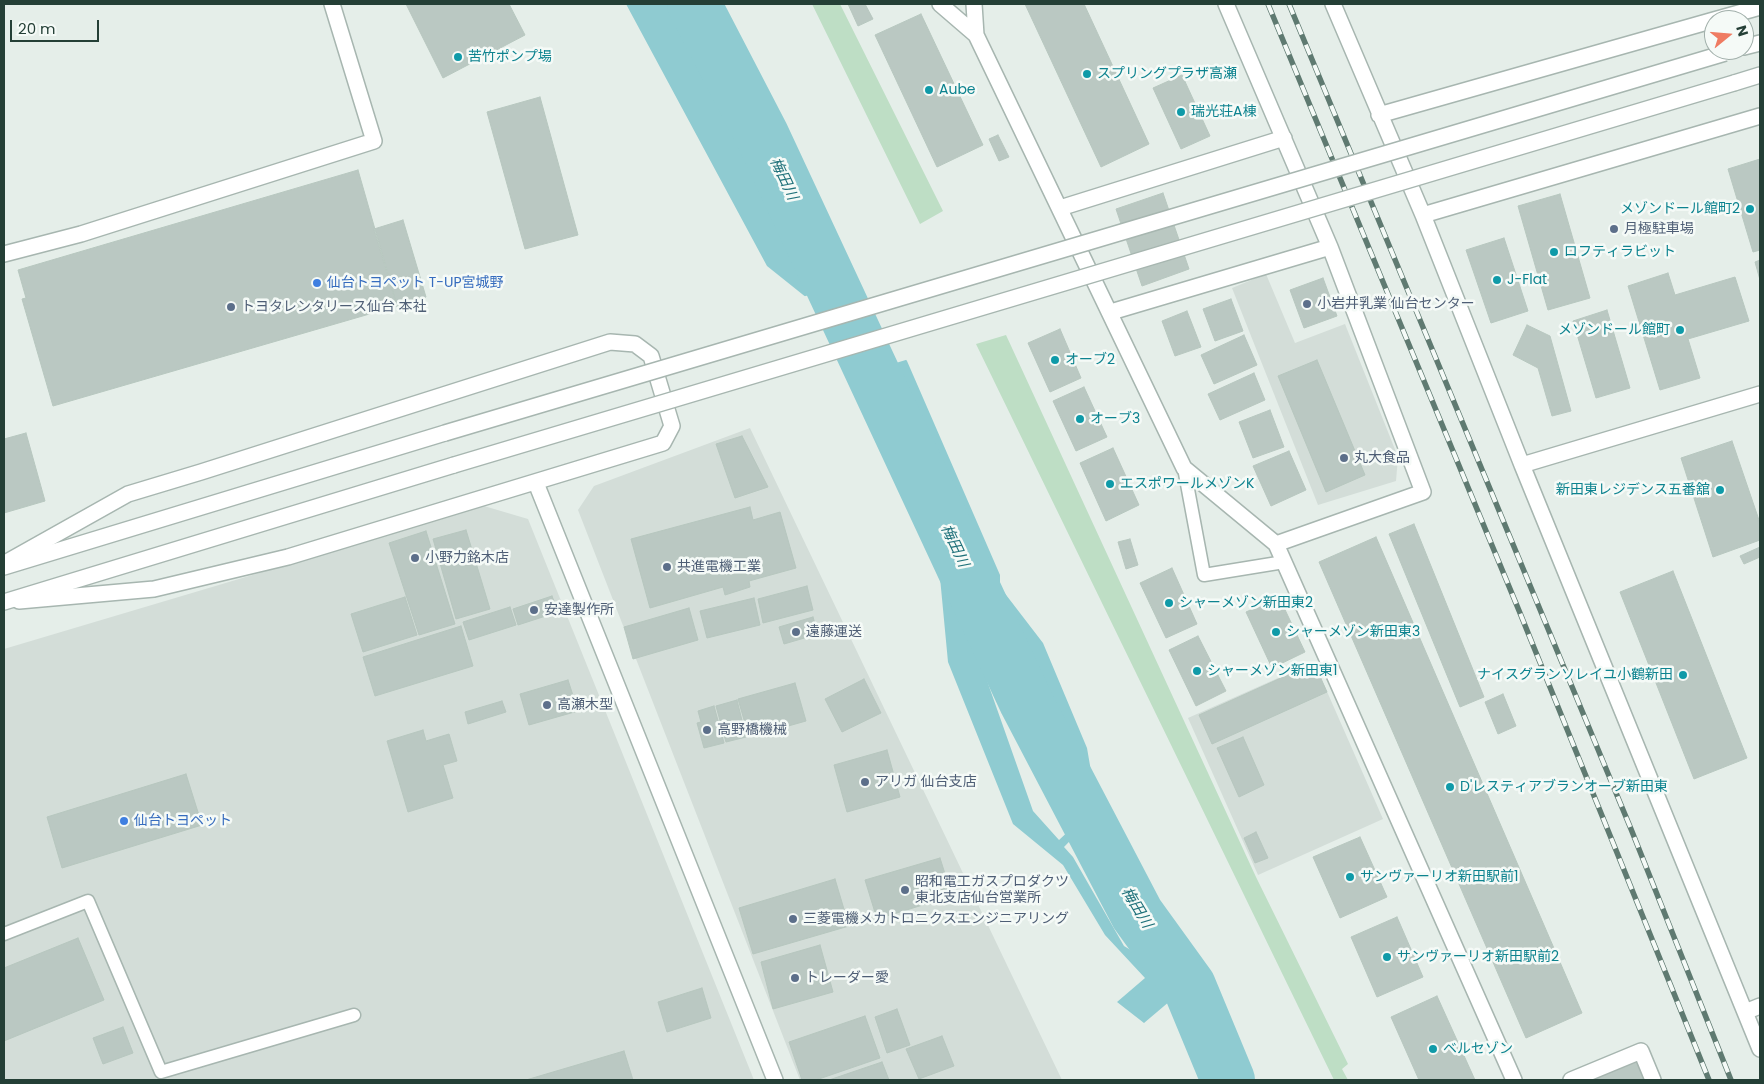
<!DOCTYPE html>
<html>
<head>
<meta charset="utf-8">
<style>
	body { margin:0 }
	#map { position:relative; width:1764px; height:1084px; overflow:hidden; background:#e5eee9; font-family:Poppins,sans-serif }
	canvas { display:block }
	.frame { position:absolute; inset:0; border:5px solid #243f36; pointer-events:none }
	.north { position:absolute; left:1704px; top:10px; width:50px; height:50px; box-sizing:border-box; background:#f5faf7; border:1px solid #a1afaa; border-radius:50%; rotate:73deg; font-size:14px; font-weight:700; line-height:20px; text-align:center; color:#243f36 }
	.north::after { content:''; display:block; margin:auto; width:18px; height:22px; background:#ef7b62; clip-path:polygon(50% 0,100% 100%,50% 72%,0 100%) }
	.scale { position:absolute; left:10px; top:20px; width:89px; height:22px; box-sizing:border-box; border:2px solid #243f36; border-top:0; padding-left:6px; font-size:15px; line-height:18px; white-space:nowrap; color:#243f36; -webkit-text-stroke:4px #f5faf7; paint-order:stroke }
</style>
</head>
<body>
<div id="map">
<canvas width="1764" height="1084"></canvas>
<div class="frame"></div>
<div class="north">N</div>
<div class="scale">20 m</div>
</div>
<script>
const ctx = document.querySelector('canvas').getContext('2d');
ctx.lineJoin = 'round';
function fill(path, color) { ctx.fillStyle = color; ctx.fill(path, 'evenodd'); }
const shape = rows => new Path2D(rows.map(r => 'M' + r).join(''));
function stroke(path, color, width, dash) { ctx.strokeStyle = color; ctx.lineWidth = width; ctx.lineCap = dash ? 'butt' : 'round'; ctx.setLineDash(dash || []); ctx.stroke(path); }
function label(font, color, halo, rows, align = 'center') {
  ctx.font = font + ' Poppins,"Noto Sans JP",sans-serif'; ctx.lineWidth = 5; ctx.setLineDash([]); ctx.textBaseline = 'middle'; ctx.strokeStyle = halo; ctx.fillStyle = color; for (const [text, x, y, turn = 0] of rows) {
    ctx.save(); ctx.translate(x, y); ctx.rotate((+turn || 0) * Math.PI / 180); ctx.textAlign = isNaN(turn) ? turn : align; if (halo) ctx.strokeText(text, 0, 0); ctx.fillText(text, 0, 0); ctx.restore();
  }
}
const built = shape([
	[1266,274,1295,343,1345,324,1398,457,1396,481,1318,505,1232,288],
	[750,428,1062,1080,800,1080,578,510,594,486],
	[484,506,528,519,754,1080,4,1080,4,649],
	[1314,662,1383,819,1258,875,1188,718]
]);
const green = shape([
	[812,4,840,4,943,211,920,224],
	[1006,335,1256,877,1348,1064,1342,1069,1348,1080,1334,1080,976,344]
]);
const water = shape([
	[626,4,724,4,728,32,707,25,747,144,833,255,907,361,1000,575,1000,587,1043,643,1087,748,1098,812,1064,847,1073,857,1124,946,1162,969,1243,1080,1212,1080,1202,1073,1170,1001,1144,1023,1117,1002,1145,978,1105,935,1063,865,1013,824,948,662,939,567,887,362,767,266],
	[1001,653,1063,722,1089,812,1059,840,1033,811,985,675]
]);
const pier = shape([
	[855,282,909,359,886,366,802,297]
]);
const river = shape([
	[694,4,762,135,1026,702,1137,914,1189,986,1228,1080]
]);
const building = shape([
	[406,4,509,4,525,35,443,78,406,4],
	[848,4,865,4,873,19,858,26,848,4],
	[1025,4,1084,4,1149,144,1101,167,1025,4],
	[921,14,983,145,937,167,875,35,921,14],
	[1182,75,1210,136,1181,149,1153,88,1182,75],
	[540,97,578,235,525,249,487,112,540,97],
	[998,135,1009,157,999,161,989,139,998,135],
	[1760,159,1760,250,1753,252,1728,169,1760,159],
	[358,170,397,306,53,406,22,299,26,298,18,270,358,170],
	[1163,193,1189,269,1142,286,1116,209,1163,193],
	[1560,194,1590,298,1548,310,1518,206,1560,194],
	[403,220,426,297,397,306,374,229,403,220],
	[1504,238,1528,311,1491,323,1466,250,1504,238],
	[1760,260,1760,280,1755,262,1760,260],
	[1668,273,1675,295,1735,277,1749,321,1688,339,1700,378,1660,390,1628,286,1668,273],
	[1323,278,1337,316,1304,328,1290,290,1323,278],
	[1231,299,1243,331,1215,341,1203,309,1231,299],
	[1607,310,1630,388,1596,398,1573,321,1607,310],
	[1187,311,1201,347,1175,356,1162,321,1187,311],
	[1527,325,1550,336,1571,411,1552,416,1538,368,1513,355,1527,325],
	[1060,329,1081,378,1050,392,1028,343,1060,329],
	[1244,335,1257,365,1214,384,1201,355,1244,335],
	[1317,360,1365,475,1326,492,1278,376,1317,360],
	[1254,373,1265,400,1220,420,1208,394,1254,373],
	[1084,387,1107,437,1076,451,1053,401,1084,387],
	[1270,410,1284,447,1253,458,1239,422,1270,410],
	[26,433,45,501,4,513,4,439,26,433],
	[742,436,768,487,735,498,716,444,742,436],
	[1732,441,1760,523,1760,540,1713,557,1681,458,1732,441],
	[1113,448,1139,505,1106,521,1080,463,1113,448],
	[1289,451,1306,490,1271,506,1253,466,1289,451],
	[750,507,753,520,780,512,796,568,749,581,750,587,725,595,723,587,650,608,631,539,750,507],
	[1414,524,1484,697,1460,707,1389,534,1414,524],
	[466,530,490,609,456,619,433,539,466,530],
	[426,531,455,624,419,635,389,543,426,531],
	[1376,537,1582,1013,1526,1038,1319,562,1376,537],
	[1130,539,1138,565,1126,569,1118,542,1130,539],
	[1760,547,1760,557,1744,564,1740,556,1760,547],
	[1172,568,1197,624,1166,638,1140,583,1172,568],
	[1673,571,1747,758,1694,779,1620,592,1673,571],
	[807,586,813,610,763,623,758,599,807,586],
	[552,596,558,612,518,625,513,609,552,596],
	[405,597,417,635,363,652,351,614,405,597],
	[1279,597,1305,652,1272,668,1246,612,1279,597],
	[754,598,760,625,707,638,700,611,754,598],
	[510,607,516,625,469,640,463,622,510,607],
	[689,608,698,640,633,659,624,627,689,608],
	[813,617,818,634,784,644,779,627,813,617],
	[461,626,473,666,375,696,363,657,461,626],
	[1198,636,1226,691,1196,706,1169,650,1198,636],
	[1314,663,1327,692,1212,744,1199,715,1314,663],
	[864,679,881,713,842,732,825,699,864,679],
	[568,680,578,711,529,725,520,694,568,680],
	[795,683,806,721,749,737,738,699,795,683],
	[1503,694,1516,726,1498,734,1485,702,1503,694],
	[737,700,746,737,726,742,716,706,737,700],
	[502,701,506,712,468,724,465,712,502,701],
	[714,706,724,743,704,748,697,723,701,722,698,711,714,706],
	[423,730,426,741,449,734,457,761,443,765,453,798,408,812,387,741,423,730],
	[1243,737,1264,785,1239,797,1217,748,1243,737],
	[887,750,900,797,847,812,834,765,887,750],
	[186,774,202,825,62,868,47,817,186,774],
	[1256,832,1268,858,1255,863,1244,838,1256,832],
	[1360,837,1387,897,1340,918,1313,857,1360,837],
	[940,858,952,896,877,919,865,880,940,858],
	[835,879,849,926,753,954,739,908,835,879],
	[1397,917,1423,977,1377,997,1351,937,1397,917],
	[78,938,104,1000,4,1041,4,968,78,938],
	[820,945,833,992,773,1009,761,962,820,945],
	[702,988,711,1018,667,1032,658,1002,702,988],
	[1437,996,1475,1080,1419,1080,1391,1017,1437,996],
	[897,1009,910,1045,887,1053,875,1017,897,1009],
	[865,1016,880,1058,816,1080,802,1080,789,1042,865,1016],
	[123,1027,133,1053,103,1064,93,1038,123,1027],
	[942,1036,954,1066,919,1079,906,1049,942,1036],
	[624,1051,633,1080,526,1080,624,1051],
	[1639,1059,1648,1080,1589,1080,1639,1059],
	[882,1062,889,1080,829,1080,882,1062]
]);
const service = shape([
	[1184,468,1204,575,1284,562],
	[4,934,88,901,161,1072,354,1015]
]);
const minor = shape([
	[940,4,976,35,1184,468,1276,544,1514,1080],
	[974,4,976,35],
	[1226,4,1330,247,1423,492,1276,544],
	[1333,4,1423,215,1522,465],
	[1714,20,1760,7],
	[1379,115,1714,20],
	[1060,208,1284,138],
	[1423,215,1760,116],
	[4,254,81,234,374,141,332,4],
	[1111,312,1330,247],
	[1760,394,1522,465,1760,1049],
	[5,563,128,494,201,472,610,342,635,344,651,356,672,426,663,443,288,557,154,589,19,601],
	[1745,1012,1760,1006],
	[1571,1080,1641,1051,1653,1080]
]);
const tertiary = shape([
	[1744,47,1760,43],
	[1734,83,1760,75],
	[536,483,775,1080],
	[4,567,445,433],
	[4,602,454,465]
]);
const rail = shape([
	[1268,4,1520,613,1709,1080],
	[1289,4,1631,829,1731,1080]
]);
const tertiaryBridge = shape([
	[445,433,1725,53],
	[454,465,1734,83]
]);
const markers = [
	[458,57,5,"#0f9aa8"],
	[1087,74,5,"#0f9aa8"],
	[929,90,5,"#0f9aa8"],
	[1181,112,5,"#0f9aa8"],
	[1750,209,5,"#0f9aa8"],
	[1614,229,5,"#5c6f8a"],
	[1554,252,5,"#0f9aa8"],
	[1497,280,5,"#0f9aa8"],
	[317,283,5,"#3f7fe0"],
	[1307,304,5,"#5c6f8a"],
	[231,307,5,"#5c6f8a"],
	[1680,330,5,"#0f9aa8"],
	[1055,360,5,"#0f9aa8"],
	[1080,419,5,"#0f9aa8"],
	[1344,458,5,"#5c6f8a"],
	[1110,484,5,"#0f9aa8"],
	[1720,490,5,"#0f9aa8"],
	[415,558,5,"#5c6f8a"],
	[667,567,5,"#5c6f8a"],
	[1169,603,5,"#0f9aa8"],
	[534,610,5,"#5c6f8a"],
	[796,632,5,"#5c6f8a"],
	[1276,632,5,"#0f9aa8"],
	[1197,671,5,"#0f9aa8"],
	[1683,675,5,"#0f9aa8"],
	[547,705,5,"#5c6f8a"],
	[707,730,5,"#5c6f8a"],
	[865,782,5,"#5c6f8a"],
	[1450,787,5,"#0f9aa8"],
	[124,821,5,"#3f7fe0"],
	[1350,877,5,"#0f9aa8"],
	[905,890,5,"#5c6f8a"],
	[793,919,5,"#5c6f8a"],
	[1387,957,5,"#0f9aa8"],
	[795,978,5,"#5c6f8a"],
	[1433,1049,5,"#0f9aa8"]
];
const cultureNames = [
	["苦竹ポンプ場",468,57],
	["スプリングプラザ高瀬",1097,74],
	["Aube",939,90],
	["瑞光荘A棟",1191,112],
	["メゾンドール館町2",1740,209,"right"],
	["ロフティラビット",1564,252],
	["J-Flat",1507,280],
	["メゾンドール館町",1670,330,"right"],
	["オーブ2",1065,360],
	["オーブ3",1090,419],
	["エスポワールメゾンK",1120,484],
	["新田東レジデンス五番舘",1710,490,"right"],
	["シャーメゾン新田東2",1179,603],
	["シャーメゾン新田東3",1286,632],
	["シャーメゾン新田東1",1207,671],
	["ナイスグランソレイユ小鶴新田",1673,675,"right"],
	["D'レスティアブランオーブ新田東",1460,787],
	["サンヴァーリオ新田駅前1",1360,877],
	["サンヴァーリオ新田駅前2",1397,957],
	["ベルセゾン",1443,1049]
];
const serviceNames = [
	["月極駐車場",1624,229],
	["小岩井乳業 仙台センター",1317,304],
	["トヨタレンタリース仙台 本社",241,307],
	["丸大食品",1354,458],
	["小野力銘木店",425,558],
	["共進電機工業",677,567],
	["安達製作所",544,610],
	["遠藤運送",806,632],
	["高瀬木型",557,705],
	["高野橋機械",717,730],
	["アリガ 仙台支店",875,782],
	["昭和電工ガスプロダクツ",915,882],
	["東北支店仙台営業所",915,898],
	["三菱電機メカトロニクスエンジニアリング",803,919],
	["トレーダー愛",805,978]
];
const shopNames = [
	["仙台トヨペット T-UP宮城野",327,283],
	["仙台トヨペット",134,821]
];
const waterNames = [
	["梅田川",783,179,65],
	["梅田川",954,546,65],
	["梅田川",1136,908,59]
];
fill(built, '#d3ddd8');
fill(green, '#bedec5');
fill(water, '#8fcbd1');
fill(pier, '#e5eee9');
stroke(river, '#8fcbd1', 54);
fill(building, '#bac8c2');
stroke(building, '#b7c7bf', 1);
stroke(service, '#a7b6b0', 15);
stroke(minor, '#a7b6b0', 18);
stroke(tertiary, '#a7b6b0', 18);
stroke(service, '#fff', 12);
stroke(minor, '#fff', 15);
stroke(tertiary, '#fff', 15);
stroke(rail, '#5f7a71', 5.5);
stroke(rail, '#f5faf7', 4, [11]);
stroke(tertiaryBridge, '#a7b6b0', 18, []);
stroke(tertiaryBridge, '#fff', 15);
for (const [x, y, r, color] of markers) { const dot = new Path2D(); dot.arc(x, y, r, 0, 2 * Math.PI); ctx.fillStyle = color; ctx.fill(dot); stroke(dot, '#f5faf7', 2); }
label('14px', '#0d838f', '#f5faf7', cultureNames, 'left');
label('14px', '#4e5e75', '#f5faf7', serviceNames, 'left');
label('14px', '#366cbe', '#f5faf7', shopNames, 'left');
label('italic 15px', '#1f717a', '#f5faf7', waterNames);
</script>
</body>
</html>
